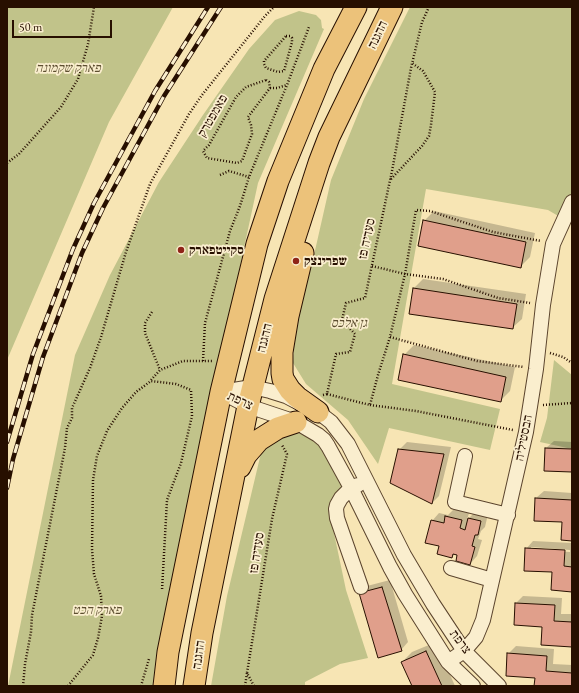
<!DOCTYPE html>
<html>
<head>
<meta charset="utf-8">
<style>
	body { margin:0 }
	#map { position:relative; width:579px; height:693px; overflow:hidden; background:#f7e5b4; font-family:"EB Garamond",serif }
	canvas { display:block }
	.frame { position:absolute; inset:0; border:8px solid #270f00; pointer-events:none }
	.scale { position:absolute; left:12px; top:20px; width:100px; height:18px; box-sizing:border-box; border:2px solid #270f00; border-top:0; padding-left:5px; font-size:12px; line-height:14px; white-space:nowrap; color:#270f00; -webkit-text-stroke:3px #faeece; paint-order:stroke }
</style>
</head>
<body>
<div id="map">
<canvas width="579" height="693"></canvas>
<div class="frame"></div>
<div class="scale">50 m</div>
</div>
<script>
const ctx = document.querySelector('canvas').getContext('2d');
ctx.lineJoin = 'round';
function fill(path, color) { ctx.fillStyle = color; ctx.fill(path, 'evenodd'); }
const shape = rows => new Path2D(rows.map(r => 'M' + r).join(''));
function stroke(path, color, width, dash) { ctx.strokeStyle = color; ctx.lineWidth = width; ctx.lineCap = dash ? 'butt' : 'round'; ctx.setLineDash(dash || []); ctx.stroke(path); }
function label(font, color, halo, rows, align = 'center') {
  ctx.font = font + ' "EB Garamond","Frank Ruhl Libre",serif'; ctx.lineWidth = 3.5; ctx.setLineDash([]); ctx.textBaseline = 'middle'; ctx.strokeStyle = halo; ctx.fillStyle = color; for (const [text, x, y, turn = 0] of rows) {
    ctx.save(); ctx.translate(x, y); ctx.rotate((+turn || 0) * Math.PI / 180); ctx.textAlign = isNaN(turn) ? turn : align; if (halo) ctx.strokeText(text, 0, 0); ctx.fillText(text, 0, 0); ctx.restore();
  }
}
const green = shape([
	[7,7,173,7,109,122,7,360],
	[410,7,572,7,572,224,548,210,426,189,392,384,500,409,490,450,389,428,378,464,348,420,306,384,293,363,296,313,314,255,331,180,364,99],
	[299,11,316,15,321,20,322,28,324,29,258,183,215,382,167,627,153,686,8,686,75,355,110,275,159,182,203,115,249,49,275,20],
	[554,360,572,375,572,449,540,442,547,418],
	[290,433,308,434,320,442,343,485,331,500,331,519,346,590,368,658,340,664,305,682,305,686,211,686,227,596,261,453,275,437]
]);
const shadow = shape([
	[434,211,535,233,530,257,520,267,424,221],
	[423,279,526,294,522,319,512,328,414,288],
	[414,345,515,367,510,391,500,401,404,355],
	[554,441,572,442,572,471,546,448],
	[407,442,451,447,439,496,432,503,399,450],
	[544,491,572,493,572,540,563,522,536,498],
	[454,509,469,513,467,520,476,511,488,514,485,527,481,531,478,539,482,540,477,556,470,564,458,554,455,553,452,557,440,545,432,521,439,513,448,515],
	[533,541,572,543,571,559,572,559,572,591,553,571,526,549],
	[531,547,570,550,570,552,531,549],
	[390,580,408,642,401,650,360,594,367,586],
	[523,596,562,598,561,614,572,614,572,646,544,626,516,603],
	[436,642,455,686,413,686,402,662,412,652],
	[516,646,554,649,553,664,572,665,572,686,535,686,536,677,508,654]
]);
const building = shape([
	[423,220,526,242,521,268,418,246,423,220],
	[413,288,517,304,513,329,409,314,413,288],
	[403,354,506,377,501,402,398,380,403,354],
	[545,448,572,449,572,472,544,471,545,448],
	[398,449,444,454,432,504,390,483,398,449],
	[535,498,572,500,572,541,561,540,562,522,534,521,535,498],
	[445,516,462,520,460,528,465,530,468,518,481,521,478,535,475,535,472,546,475,547,470,565,456,561,457,555,453,554,452,558,437,554,439,546,425,543,431,520,444,523,445,516],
	[525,548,565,550,564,566,572,567,572,592,551,590,552,572,524,571,525,548],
	[382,587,402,651,378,658,359,593,382,587],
	[515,603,555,605,554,621,572,622,572,647,541,645,542,627,514,625,515,603],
	[426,651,442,686,412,686,401,662,426,651],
	[507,653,547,656,546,671,572,673,572,686,534,686,535,678,506,676,507,653]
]);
const path = shape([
	[286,36,290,36,292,38,292,42,284,71,278,72,266,68,264,64,264,61,286,36],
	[266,80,269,82,270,88,248,117,251,125,252,134,242,161,237,163,207,158,203,151,209,145,236,97,246,87,266,80],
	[270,88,277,88,287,85],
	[7,163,19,154,61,107,78,79,88,44,94,7],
	[220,175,229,171,249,177],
	[391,179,422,146,429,136,431,125,435,92,423,71,412,63],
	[372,266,405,274,443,279,498,298,530,303],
	[152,312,145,323,145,333,160,370],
	[390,337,477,361,524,367],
	[550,353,563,357,572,363],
	[203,361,205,323,230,231,240,206,249,177,287,85,309,27],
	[151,380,160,370,183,361,212,361],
	[327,394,370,405,378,375,390,337,405,274,416,210,430,211,493,232,541,241],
	[323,395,327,394,336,354,350,352,355,334,342,320,346,303,365,298,392,171,411,68,422,22,429,7],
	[370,405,416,411,513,430],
	[543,405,572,403],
	[23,686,25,664,31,632,32,615,65,448,67,428,72,418,72,408,90,368,101,337,126,252,150,184,189,114,202,95,265,16,274,7],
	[68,686,93,655,98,638,102,616,101,596,94,574,92,549,93,480,97,456,107,431,122,408,136,392,151,381,176,384,191,390,192,416,181,463,167,500,162,590],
	[141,686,149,659],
	[245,686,247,673],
	[254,686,247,673,272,519,287,454,282,445]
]);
const minor = shape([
	[221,392,252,387,270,391,286,396,303,405,318,412,331,422,348,444,404,555,433,604,464,651,499,686],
	[221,392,248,406,296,422,318,435,324,440,328,446,351,488,390,567,405,594,448,662,473,686],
	[465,456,455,502,508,515],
	[358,485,351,488,341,498,337,505,336,509,337,518,361,587],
	[451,568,492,580],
	[448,662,464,651,476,637,483,620,526,432,536,369,543,305,553,244,572,202]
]);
const highway = shape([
	[303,253,288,316,282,352,282,373,283,379,290,390,297,397,318,412],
	[240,467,246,455,259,440,278,428,296,422],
	[164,686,168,652,181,588,221,392,257,244,278,181,324,69,356,7],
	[194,686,202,633,248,406,275,299,319,163,329,137,392,7]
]);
const rail = shape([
	[7,442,33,354,73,249,94,203,155,91,208,7],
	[7,488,13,459,43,357,82,253,103,208,164,96,221,7]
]);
const markers = [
	[181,250,4,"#8f2418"],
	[296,261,4,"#8f2418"]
];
const streetNames = [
	["ההגנה",378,35,-64],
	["פאמפטרק",213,116,-60],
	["סעדיה פז",367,239,-78],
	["ההגנה",265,338,-76],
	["צרפת",240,401,25],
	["הבסטיליה",524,438,-79],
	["סעדיה פז",257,553,-81],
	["צרפת",460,642,53],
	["ההגנה",199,655,-82]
];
const parkNames = [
	["פארק שקמונה",68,68],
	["גן אלכס",349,323],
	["פארק הכט",97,610]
];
const poiNames = [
	["סקייטפארק",189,250],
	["שפרינצק",304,261]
];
fill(green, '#c1c38a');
fill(shadow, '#0003');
fill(building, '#e09f8b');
stroke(building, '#270f00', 1);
stroke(minor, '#5b442d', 16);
stroke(highway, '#270f00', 23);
stroke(path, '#270f00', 2.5, [1, 2]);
stroke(minor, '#faeece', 14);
stroke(highway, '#ecc27a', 21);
stroke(rail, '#270f00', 4.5);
stroke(rail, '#faeece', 3, [9]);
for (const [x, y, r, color] of markers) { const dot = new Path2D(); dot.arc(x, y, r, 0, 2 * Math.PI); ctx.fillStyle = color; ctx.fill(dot); stroke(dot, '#faeece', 1.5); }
label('13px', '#270f00', '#faeece', streetNames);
label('italic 13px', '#5d4e30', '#faeece', parkNames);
label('bold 13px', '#270f00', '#faeece', poiNames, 'left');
</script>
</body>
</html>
